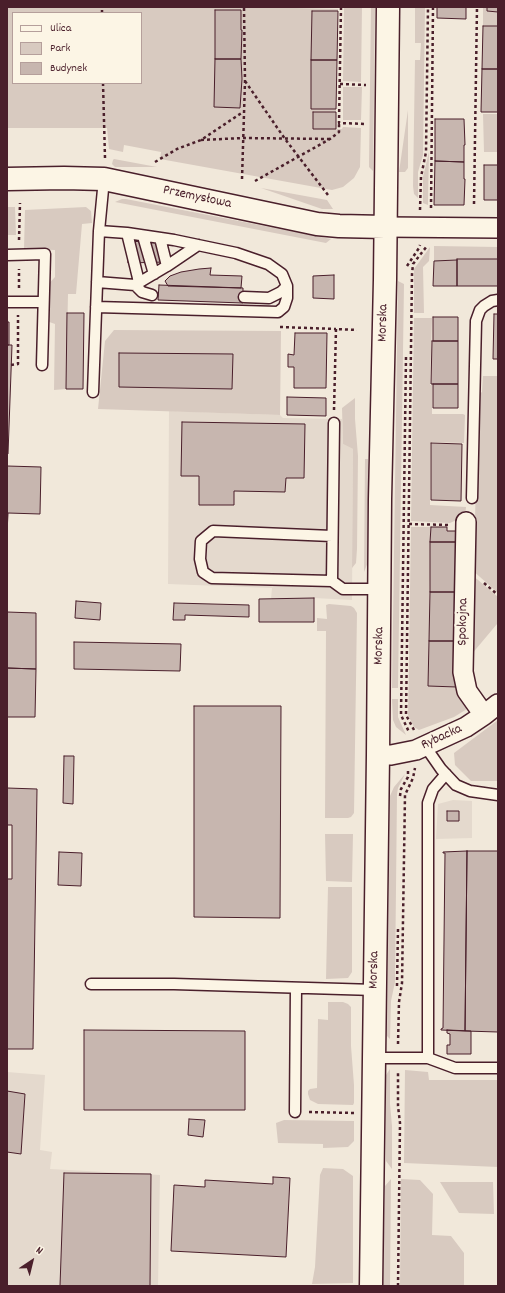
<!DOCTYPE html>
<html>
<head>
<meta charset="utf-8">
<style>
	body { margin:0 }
	#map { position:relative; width:505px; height:1293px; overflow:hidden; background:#f1e8da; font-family:Dekko,sans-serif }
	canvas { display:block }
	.frame { position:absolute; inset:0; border:8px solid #4a1f2b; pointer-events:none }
	.legend { position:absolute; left:12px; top:12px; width:130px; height:72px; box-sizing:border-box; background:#fcf5e5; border:1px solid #b59f9b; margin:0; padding:5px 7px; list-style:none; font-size:12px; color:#4a1f2b }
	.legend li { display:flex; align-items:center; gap:8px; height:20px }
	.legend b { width:20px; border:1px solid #b59f9b }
	.north { position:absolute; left:12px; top:1241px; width:40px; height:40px; -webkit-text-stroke:3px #fcf5e5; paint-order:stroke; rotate:35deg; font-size:11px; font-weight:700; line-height:16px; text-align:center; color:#4a1f2b }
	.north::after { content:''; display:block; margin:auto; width:14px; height:18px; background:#4a1f2b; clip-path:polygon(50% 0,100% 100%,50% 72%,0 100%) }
</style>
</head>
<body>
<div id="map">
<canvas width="505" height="1293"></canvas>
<div class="frame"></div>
<ul class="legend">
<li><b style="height:5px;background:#fcf5e5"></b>Ulica</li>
<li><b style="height:11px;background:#d8cac0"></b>Park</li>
<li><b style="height:11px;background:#c7b6af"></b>Budynek</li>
</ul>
<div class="north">N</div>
</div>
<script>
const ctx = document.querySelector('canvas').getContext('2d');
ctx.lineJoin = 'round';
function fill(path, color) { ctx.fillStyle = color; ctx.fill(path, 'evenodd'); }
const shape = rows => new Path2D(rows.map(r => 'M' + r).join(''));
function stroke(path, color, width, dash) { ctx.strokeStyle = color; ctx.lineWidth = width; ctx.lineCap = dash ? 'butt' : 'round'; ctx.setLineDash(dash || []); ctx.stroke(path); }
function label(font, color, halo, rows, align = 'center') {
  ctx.font = font + ' Dekko,sans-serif'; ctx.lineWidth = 4; ctx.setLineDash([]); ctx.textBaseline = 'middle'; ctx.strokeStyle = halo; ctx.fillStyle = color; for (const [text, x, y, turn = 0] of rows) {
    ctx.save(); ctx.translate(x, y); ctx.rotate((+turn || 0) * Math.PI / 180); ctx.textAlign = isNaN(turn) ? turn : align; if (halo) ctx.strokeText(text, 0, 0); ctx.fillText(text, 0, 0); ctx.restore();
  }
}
const built = shape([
	[169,411,280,415,283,418,342,419,343,444,353,449,352,600,314,598,271,599,272,588,168,584],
	[453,800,472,801,472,838,436,839,438,804],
	[7,1072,45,1075,40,1150,52,1152,50,1169,160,1175,158,1286,7,1286]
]);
const green = shape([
	[7,7,253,7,338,9,338,11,312,11,311,109,336,109,336,112,314,112,313,129,342,129,343,127,361,128,360,167,354,178,343,187,332,190,160,159,161,152,124,145,123,152,109,149,107,128,7,128],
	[13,13,141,13,141,83,13,83],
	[344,7,362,7,361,82,343,81],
	[371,7,375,7,373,171,369,167,369,162],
	[415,7,425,7,423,155,418,172,418,198,414,194,413,186,415,60,420,60,421,43,415,43],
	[483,7,487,7,487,11,498,12,498,26,483,26],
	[343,87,362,87,361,120,343,120],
	[408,110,408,168,405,172,399,172],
	[483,114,498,114,498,152,484,152],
	[429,152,428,201,428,205,423,203,423,177],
	[114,159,157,167,115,167,112,164,113,160],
	[261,188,327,200,333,209,322,209],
	[122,199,126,199,331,239,326,243,115,202],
	[7,207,15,207,16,235,7,235],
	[86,207,91,211,92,223,82,224,76,294,68,294,66,389,54,390,55,324,38,318,40,293,55,277,55,250,24,249,25,210],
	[434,246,498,247,498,259,434,261],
	[430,247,429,261,423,267,424,313,414,313,414,269],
	[398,281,404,284,398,688,392,688],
	[414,318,432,318,430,385,432,385,432,414,463,414,465,415,464,443,430,442,430,505,466,507,465,516,450,523,411,521],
	[114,330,281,331,280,415,98,409,105,341],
	[483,376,498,376,498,593,471,569,472,517,475,517,479,394,482,392],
	[355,398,355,419,358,456,357,549,356,563,352,568,353,449,343,444,342,408],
	[365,459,368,459,369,468,368,562,364,572],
	[411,527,431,527,428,686,457,687,459,695,467,709,454,717,419,730,414,727,408,715],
	[471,574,498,597,498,619,497,624,471,655],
	[329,604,351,606,354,608,357,613,354,813,351,817,348,818,325,818,326,631,317,631,317,618,327,619,326,605],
	[392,699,398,699,398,717,406,735,396,727,393,720],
	[498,720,498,781,471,781,455,765,454,753],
	[405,774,398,788,397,794,395,982,391,1001,390,1039,387,1036,390,796,394,787],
	[325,834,353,834,352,882,326,881],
	[328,887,352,887,352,972,348,978,326,979],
	[328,1002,343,1002,348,1004,351,1007,351,1046,354,1085,354,1103,353,1105,318,1104,310,1100,308,1094,308,1091,310,1089,317,1088,318,1019,328,1020],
	[390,1069,390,1104,392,1126,392,1169,386,1161,386,1075],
	[405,1070,428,1072,429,1080,498,1080,498,1167,404,1163],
	[284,1120,354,1121,354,1141,348,1147,323,1148,323,1144,278,1143,276,1123],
	[323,1168,343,1169,353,1176,353,1283,312,1284,315,1267,320,1175],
	[391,1179,390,1286,383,1286,385,1186],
	[401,1179,420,1180,433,1194,432,1235,451,1236,464,1253,464,1286,400,1286],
	[440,1182,493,1182,494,1214,459,1213]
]);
const building = shape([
	[437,7,466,7,466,19,437,18,437,7],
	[487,7,498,7,498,12,487,11,487,7],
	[215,10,241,10,241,30,242,30,241,59,215,59,215,10],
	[312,11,338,11,337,60,311,60,312,11],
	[483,26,498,26,498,69,482,69,483,26],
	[215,59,241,59,242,79,240,108,214,107,215,59],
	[311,60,337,60,336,109,311,109,311,60],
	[482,69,498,69,498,112,481,112,482,69],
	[313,112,336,112,336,129,313,129,313,112],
	[435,119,464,119,465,145,464,145,464,162,435,161,435,119],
	[435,161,464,162,464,179,465,179,464,205,434,205,435,161],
	[484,165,498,165,498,200,484,200,484,165],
	[165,240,166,262,128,263,127,242,165,240],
	[457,259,498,259,498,286,457,286,457,259],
	[457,260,457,286,433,286,434,261,457,260],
	[211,268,210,275,242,276,241,288,168,286,165,281,170,276,181,272,199,269,211,268],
	[334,275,334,299,313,298,313,276,334,275],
	[159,285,243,288,243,303,158,300,159,285],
	[67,313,84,313,83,389,66,389,67,313],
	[494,314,498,314,498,359,493,359,494,314],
	[433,317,458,317,458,341,433,341,433,317],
	[7,322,9,322,9,345,7,345,7,322],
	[295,333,327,333,326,388,294,388,294,367,288,367,288,354,294,355,295,333],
	[432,341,458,341,458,384,431,384,432,341],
	[7,345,12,345,8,454,7,454,7,345],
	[119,353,233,354,232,389,119,387,119,353],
	[433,384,458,384,458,408,433,408,433,384],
	[287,397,326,398,326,416,287,415,287,397],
	[182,422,305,424,304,478,286,478,285,492,234,491,234,505,199,505,199,476,181,476,182,422],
	[431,443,462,444,461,501,431,500,431,443],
	[7,466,41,467,40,514,8,513,7,533,7,466],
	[431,527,447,527,447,531,460,531,460,542,430,542,431,527],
	[430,542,460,542,459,592,430,592,430,542],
	[430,592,459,592,458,641,429,641,430,592],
	[314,598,314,622,259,622,259,599,314,598],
	[76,601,101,603,100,620,75,618,76,601],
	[174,603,249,605,249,617,185,615,185,620,173,620,174,603],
	[7,612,36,613,36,669,7,668,7,612],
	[429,641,458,641,457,687,428,686,429,641],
	[74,642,181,644,180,671,74,669,74,642],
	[7,668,36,669,35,717,7,717,7,668],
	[194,706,281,706,280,918,194,917,194,706],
	[64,756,74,756,73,804,63,803,64,756],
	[7,788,37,789,33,1049,7,1049,7,879,12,879,12,825,7,825,7,788],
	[447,811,459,811,459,821,447,821,447,811],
	[467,851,498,851,498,1032,465,1031,467,851],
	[467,851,465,1031,441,1030,441,1029,443,1028,445,853,443,853,443,852,467,851],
	[59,852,82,853,81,886,58,885,59,852],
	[84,1030,245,1031,245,1110,84,1110,84,1030],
	[447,1030,471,1031,471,1054,447,1054,447,1045,450,1045,450,1034,447,1033,447,1030],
	[7,1091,25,1094,21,1154,7,1152,7,1091],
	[189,1119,205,1120,203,1137,188,1135,189,1119],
	[64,1173,151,1174,150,1286,60,1286,64,1173],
	[273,1177,290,1178,286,1257,171,1251,174,1185,205,1187,205,1180,273,1184,273,1177]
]);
const path = shape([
	[341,7,339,123,366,124],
	[102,13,102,7],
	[245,81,285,139,328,195],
	[103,83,105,158],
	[340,84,366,85],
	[201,140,243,138,330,139],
	[155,162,177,149,201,140,243,112],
	[242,179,245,81,244,7],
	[255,181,330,139,339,132,339,123],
	[474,204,477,7],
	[431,208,433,7],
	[420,210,421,177,426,152,428,7],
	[19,240,20,203],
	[407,266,419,248,420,245],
	[19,288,19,269],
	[280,327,336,329],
	[406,357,401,715,409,732],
	[11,365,18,364,18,315],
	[334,410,336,329,357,330],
	[409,524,448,525],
	[484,583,498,595],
	[414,730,406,715,412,274,413,264,427,246],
	[400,796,401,789,408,777,408,771],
	[397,986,398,929],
	[398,1044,399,1002,402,983,405,795,413,778,415,768],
	[309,1112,354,1113],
	[398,1286,400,1123,398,1106,398,1071]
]);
const lane = shape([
	[127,233,139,282],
	[143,236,154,274],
	[7,255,45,254,42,365],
	[167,266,198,245],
	[97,282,135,285,167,266,160,238],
	[135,285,142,292,152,295],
	[244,297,269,298,281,292,287,286],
	[7,302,43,302],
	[96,307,278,312,284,307,287,298,287,286,282,274,268,264,236,253,174,240,127,233,99,231],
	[93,392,99,231,104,179],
	[472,498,476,321,480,310,484,306,492,301,498,300],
	[332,536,213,531,201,541,200,559,203,572,212,578,332,581,343,589,380,589],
	[332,581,334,423],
	[425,746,441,769,456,785,470,791,498,795],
	[91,984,174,984,375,990],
	[374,1058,428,1058,455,1068,498,1068],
	[428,1058,428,803,433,789,446,774],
	[295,1112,296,988]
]);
const street = shape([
	[385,227,498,228],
	[466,522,463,672,467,691,484,715],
	[378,755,391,755,416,750,466,727,484,715,498,704]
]);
const secondary = shape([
	[7,179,64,178,104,179,317,224,339,226,385,227],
	[371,1286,378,755,380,499,385,280,388,7]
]);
const streetNames = [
	["Przemysłowa",197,198,12],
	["Morska",384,323,-89],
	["Spokojna",464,622,-89],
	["Morska",380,646,-89],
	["Rybacka",442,738,-25],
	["Morska",375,970,-89]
];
fill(built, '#e4d9cd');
fill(green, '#d8cac0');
fill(building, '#c7b6af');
stroke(building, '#4a1f2b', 1);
stroke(lane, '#4a1f2b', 13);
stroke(street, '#4a1f2b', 22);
stroke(secondary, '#4a1f2b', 25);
stroke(path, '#4a1f2b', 2.5, [3, 3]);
stroke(lane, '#fcf5e5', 10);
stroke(street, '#fcf5e5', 19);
stroke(secondary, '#fcf5e5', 22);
label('14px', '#4a1f2b', '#fcf5e5', streetNames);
</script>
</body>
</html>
